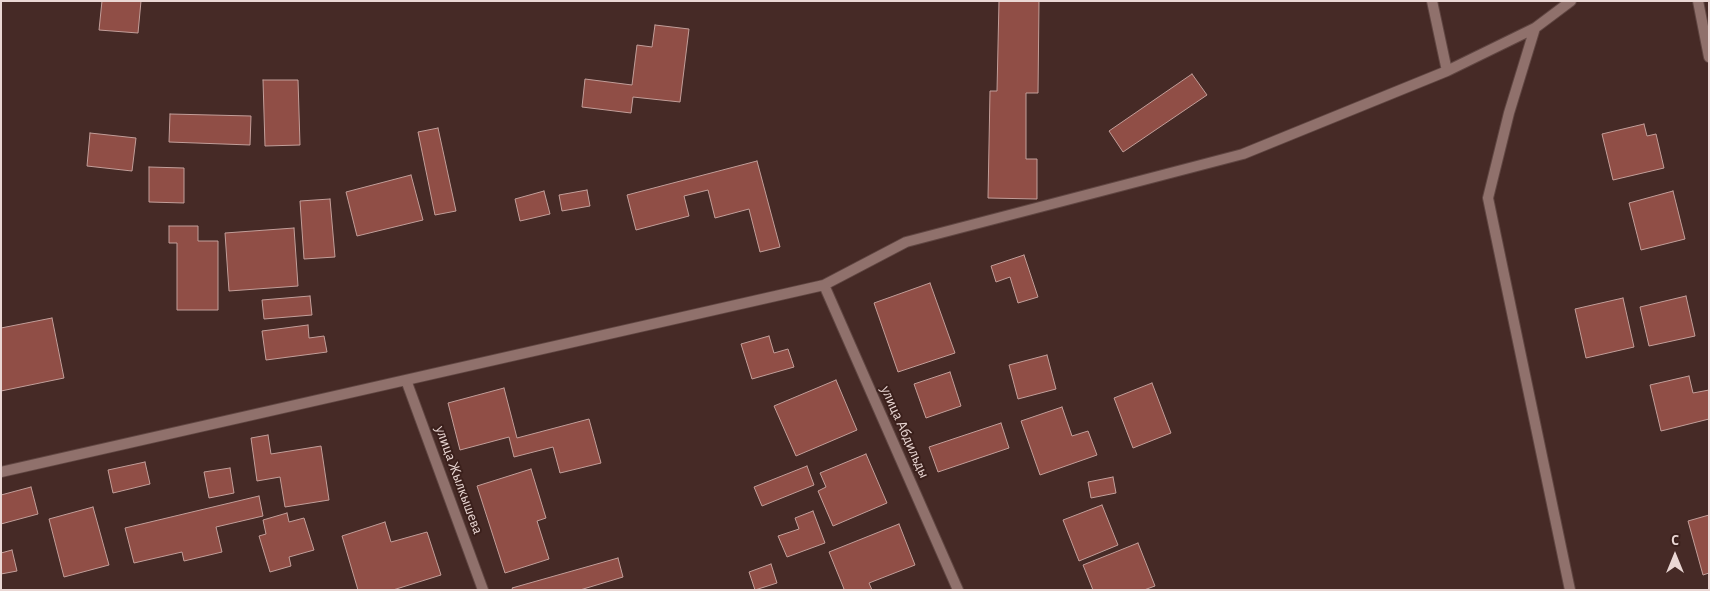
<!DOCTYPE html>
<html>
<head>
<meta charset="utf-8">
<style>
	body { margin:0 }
	#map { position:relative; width:1710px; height:591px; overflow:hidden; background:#462a26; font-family:"Alegreya Sans",sans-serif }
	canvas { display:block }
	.frame { position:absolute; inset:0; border:2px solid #ead7d4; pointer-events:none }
	.north { position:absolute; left:1650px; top:531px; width:50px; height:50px; -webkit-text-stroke:4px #3b201c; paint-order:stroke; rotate:0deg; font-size:14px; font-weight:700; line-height:20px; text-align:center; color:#ead7d4 }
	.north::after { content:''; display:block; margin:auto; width:18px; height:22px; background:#ead7d4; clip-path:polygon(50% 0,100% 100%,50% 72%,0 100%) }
</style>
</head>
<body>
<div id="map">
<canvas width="1710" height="591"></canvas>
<div class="frame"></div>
<div class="north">С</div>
</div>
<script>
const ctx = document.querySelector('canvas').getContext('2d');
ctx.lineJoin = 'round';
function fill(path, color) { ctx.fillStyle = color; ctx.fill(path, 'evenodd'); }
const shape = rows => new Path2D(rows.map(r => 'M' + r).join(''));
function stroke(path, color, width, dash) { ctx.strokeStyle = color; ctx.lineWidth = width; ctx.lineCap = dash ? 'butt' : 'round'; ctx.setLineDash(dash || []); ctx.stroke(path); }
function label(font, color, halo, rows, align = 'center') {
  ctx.font = font + ' "Alegreya Sans",sans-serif'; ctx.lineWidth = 4; ctx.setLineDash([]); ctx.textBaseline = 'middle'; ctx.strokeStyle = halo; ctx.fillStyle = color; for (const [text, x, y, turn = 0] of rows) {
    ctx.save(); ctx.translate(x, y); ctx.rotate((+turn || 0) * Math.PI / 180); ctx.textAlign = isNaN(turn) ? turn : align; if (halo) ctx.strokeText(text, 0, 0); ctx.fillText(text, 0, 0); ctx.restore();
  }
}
const building = shape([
	[102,1,141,1,138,33,99,30,102,1],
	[999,1,1039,1,1038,93,1026,93,1026,159,1037,159,1037,199,988,198,990,91,997,91,999,1],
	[655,25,689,29,680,102,633,97,631,113,582,107,585,79,632,85,637,45,652,47,655,25],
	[1192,74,1207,95,1123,152,1109,131,1192,74],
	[263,80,298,80,300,145,265,146,263,80],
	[170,114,251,116,250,145,169,142,170,114],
	[1644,124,1647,136,1656,134,1664,168,1613,180,1602,134,1644,124],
	[438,128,456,211,435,215,418,132,438,128],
	[90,133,136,138,132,171,87,166,90,133],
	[757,161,780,247,760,252,749,209,715,218,708,190,684,196,689,216,636,230,627,195,757,161],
	[149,167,184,168,184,203,149,202,149,167],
	[411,175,423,220,357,236,346,192,411,175],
	[587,190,590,206,562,211,559,195,587,190],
	[544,191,550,214,520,221,515,199,544,191],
	[1673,191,1685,239,1641,250,1629,203,1673,191],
	[330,199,335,257,304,259,300,201,330,199],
	[169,226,198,226,198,241,218,241,218,310,177,310,177,243,169,243,169,226],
	[294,228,298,286,229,291,225,233,294,228],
	[1024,255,1038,297,1018,303,1010,277,996,282,991,266,1024,255],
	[930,283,955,353,898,372,874,303,930,283],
	[310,296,312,315,264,319,262,300,310,296],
	[1686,296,1695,336,1649,346,1640,307,1686,296],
	[1623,298,1634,347,1586,358,1575,309,1623,298],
	[52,318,64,378,1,391,1,328,52,318],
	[308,325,309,338,324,336,327,352,266,360,262,331,308,325],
	[769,336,774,353,788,349,794,367,752,379,741,344,769,336],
	[1047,355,1056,389,1018,399,1009,365,1047,355],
	[950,372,961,406,926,418,914,384,950,372],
	[1689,376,1693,393,1709,390,1709,419,1661,431,1650,385,1689,376],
	[836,380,857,430,796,456,774,406,836,380],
	[1152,383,1171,433,1133,448,1114,398,1152,383],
	[504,388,517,438,589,419,601,463,560,473,553,447,514,457,509,437,460,450,448,403,504,388],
	[1062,407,1072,436,1088,431,1097,455,1040,475,1021,421,1062,407],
	[1001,423,1009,448,938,472,929,447,1001,423],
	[268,435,271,454,321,446,329,500,285,507,280,477,257,481,251,438,268,435],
	[866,454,887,503,833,526,818,491,826,487,820,473,866,454],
	[145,462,150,484,113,493,108,470,145,462],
	[807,466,814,485,762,506,754,487,807,466],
	[230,468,234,493,209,498,204,472,230,468],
	[531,469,546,518,537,521,549,559,505,573,477,486,531,469],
	[1113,477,1116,493,1091,498,1088,482,1113,477],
	[31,487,38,514,1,524,1,495,31,487],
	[259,496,263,516,216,527,222,552,184,561,182,552,134,563,125,528,259,496],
	[1102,505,1118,545,1079,561,1063,520,1102,505],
	[93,507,109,565,64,577,49,519,93,507],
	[813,511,825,543,787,557,778,536,799,529,795,518,813,511],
	[287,513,289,522,304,518,314,550,289,557,291,566,270,572,259,536,266,534,263,520,287,513],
	[1709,515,1709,573,1703,575,1688,521,1709,515],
	[385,522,391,542,427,532,441,575,393,590,358,590,342,536,385,522],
	[899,524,915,565,869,583,872,590,841,590,844,589,829,552,899,524],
	[1138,543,1155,586,1144,590,1093,590,1083,565,1138,543],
	[12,550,17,571,1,574,1,553,12,550],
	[618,558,623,577,580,590,513,590,512,588,618,558],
	[771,564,777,583,755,590,749,572,771,564]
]);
const minor = shape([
	[1432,1,1447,71],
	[1698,1,1709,57],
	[1535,28,1509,113,1488,198,1570,590],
	[824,285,958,590],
	[406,380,483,590],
	[1,472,824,285,906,242,1243,154,1447,71,1535,28,1571,1]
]);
const streetNames = [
	["улица Абдильды",905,432,66],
	["улица Жылкышева",459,480,70]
];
fill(building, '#904e46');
stroke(building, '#c29e99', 1);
stroke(minor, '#604642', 12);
stroke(minor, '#90716c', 10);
label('15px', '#ead7d4', '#3b201c', streetNames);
</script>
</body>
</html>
